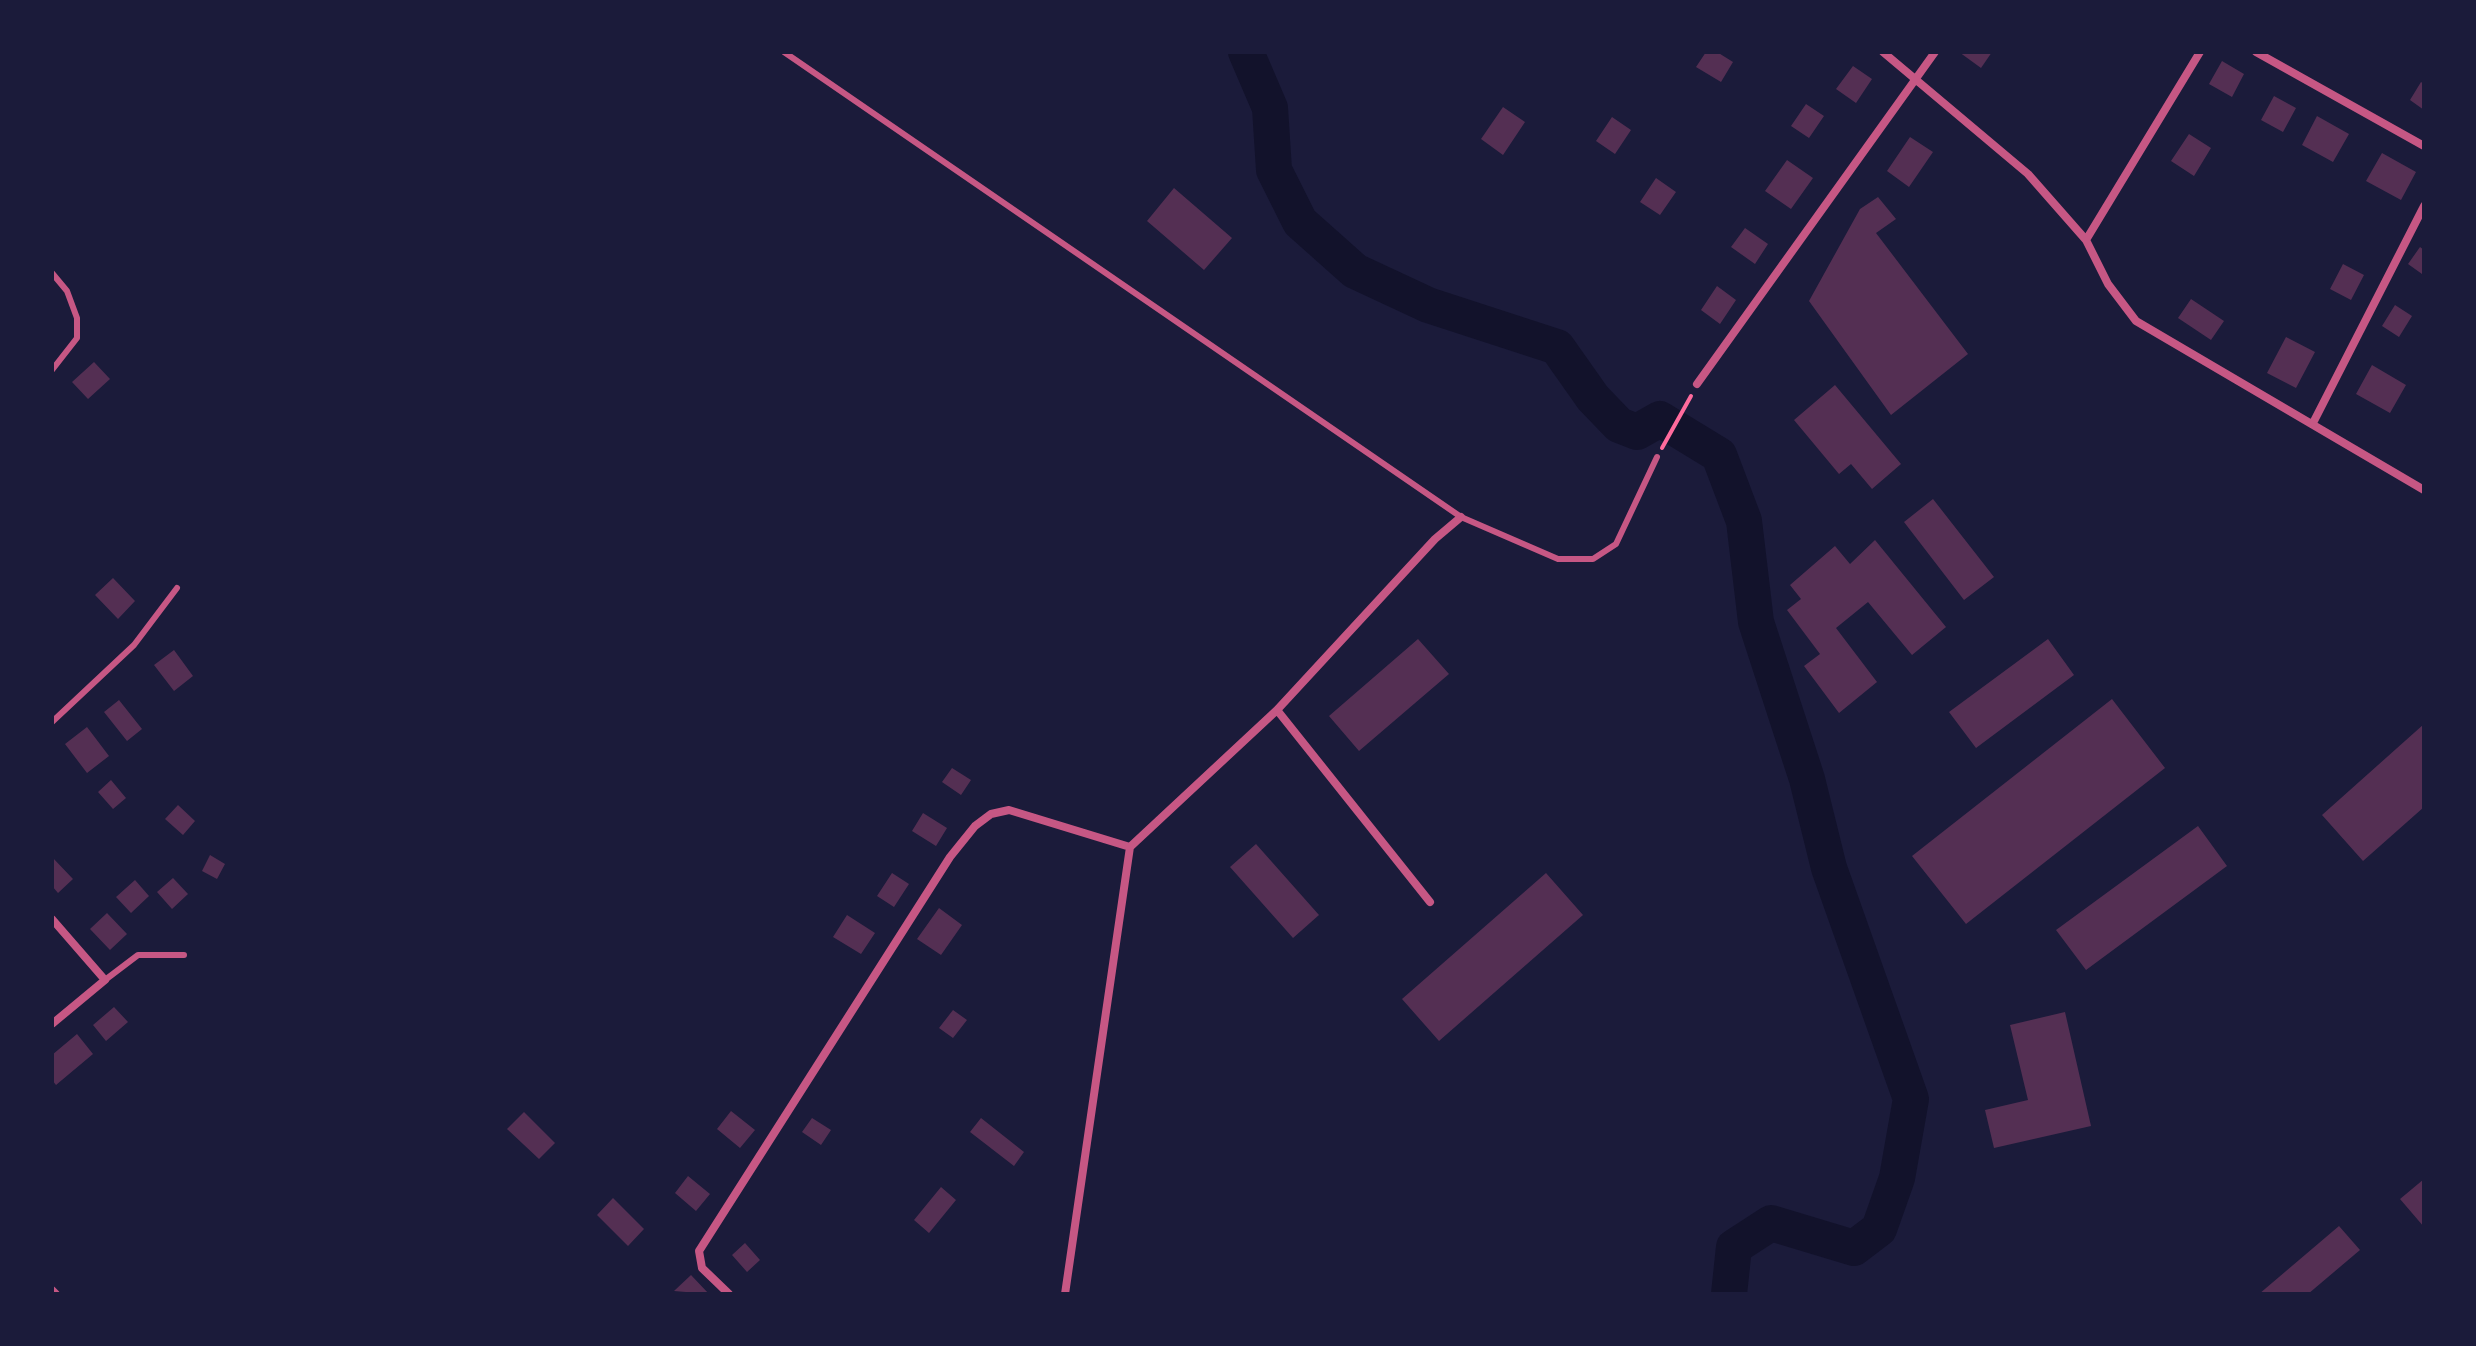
<!DOCTYPE html>
<html>
<head>
<meta charset="utf-8">
<style>
	body { margin:0 }
	#map { position:relative; width:2476px; height:1346px; overflow:hidden; background:#1b1b3a; font-family:"Exo 2",sans-serif }
	canvas { display:block }
	.frame { position:absolute; inset:0; border:54px solid #1b1b3a; pointer-events:none }
</style>
</head>
<body>
<div id="map">
<canvas width="2476" height="1346"></canvas>
<div class="frame"></div>
</div>
<script>
const ctx = document.querySelector('canvas').getContext('2d');
ctx.lineJoin = 'round';
const shape = rows => new Path2D(rows.map(r => 'M' + r).join(''));
function stroke(path, color, width, dash) { ctx.strokeStyle = color; ctx.lineWidth = width; ctx.lineCap = dash ? 'butt' : 'round'; ctx.setLineDash(dash || []); ctx.stroke(path); }
function fill(path, color) { ctx.fillStyle = color; ctx.fill(path, 'evenodd'); }
const river = shape([
	[1246,52,1270,108,1274,170,1300,222,1355,271,1428,305,1557,347,1593,398,1619,425,1637,432,1660,419,1719,455,1744,521,1756,622,1807,779,1829,868,1911,1099,1897,1178,1879,1229,1854,1248,1771,1223,1734,1247,1729,1294]
]);
const building = shape([
	[1706,52,1717,52,1733,62,1721,82,1696,67],
	[1959,52,1992,52,1981,68],
	[2222,61,2244,74,2232,97,2209,84],
	[1853,66,1872,79,1856,103,1836,89],
	[2421,82,2424,84,2424,110,2410,100],
	[2274,96,2296,108,2283,132,2261,120],
	[1806,104,1824,116,1809,138,1791,126],
	[1503,107,1525,122,1503,155,1481,139],
	[2317,116,2349,134,2333,162,2302,145],
	[1612,117,1631,130,1615,154,1596,141],
	[2189,134,2211,148,2194,176,2171,161],
	[1910,137,1933,152,1909,187,1887,171],
	[2382,153,2416,172,2401,200,2366,181],
	[1787,160,1813,178,1791,209,1765,191],
	[1656,178,1676,192,1660,215,1640,202],
	[1174,188,1232,238,1204,270,1147,221],
	[1878,197,1896,219,1876,233,1968,354,1891,415,1809,301,1860,209],
	[1745,228,1768,244,1755,264,1731,247],
	[2420,247,2424,250,2422,274,2408,264],
	[2343,264,2364,275,2351,300,2330,289],
	[1717,286,1736,300,1720,324,1701,310],
	[2191,299,2224,321,2211,340,2178,318],
	[2395,305,2412,316,2399,337,2382,326],
	[2286,337,2315,352,2296,388,2267,373],
	[94,362,110,379,88,399,72,382],
	[2372,365,2406,385,2390,413,2356,394],
	[1835,385,1901,464,1872,489,1851,464,1839,474,1794,420],
	[1933,499,1994,577,1964,600,1904,522],
	[1875,540,1946,627,1912,655,1868,602,1836,628,1877,682,1839,713,1804,666,1820,654,1787,610,1801,599,1790,585,1835,546,1850,564],
	[113,578,135,601,118,619,95,595],
	[1418,639,1449,674,1359,751,1329,716],
	[2048,639,2074,675,1976,748,1949,712],
	[174,650,193,676,174,691,154,665],
	[2112,699,2165,768,1966,924,1912,856],
	[119,700,142,729,127,741,104,712],
	[2424,724,2424,807,2363,861,2322,815],
	[87,727,109,756,87,773,65,744],
	[952,768,971,780,961,795,942,782],
	[111,780,126,798,113,809,98,792],
	[178,805,195,821,183,835,165,819],
	[923,813,947,828,936,846,912,831],
	[2198,826,2227,866,2086,970,2056,930],
	[1256,844,1319,915,1293,938,1230,867],
	[210,855,225,864,217,879,202,871],
	[52,857,73,879,58,893,52,886],
	[892,873,909,884,894,907,877,896],
	[1546,873,1583,915,1439,1041,1402,999],
	[173,878,188,894,172,909,157,892],
	[135,880,149,896,131,913,116,897],
	[939,908,962,925,941,955,917,939],
	[107,913,127,934,110,950,90,929],
	[847,915,875,933,861,954,833,937],
	[114,1007,128,1022,106,1041,93,1025],
	[953,1010,967,1020,953,1038,939,1028],
	[2065,1012,2091,1126,1994,1148,1985,1110,2028,1100,2010,1025],
	[77,1034,93,1054,56,1085,52,1080,52,1055],
	[731,1111,755,1130,740,1148,717,1129],
	[524,1112,555,1143,539,1159,507,1129],
	[812,1118,831,1130,821,1145,802,1132],
	[981,1118,1024,1152,1014,1166,970,1132],
	[688,1176,710,1194,696,1211,675,1193],
	[2424,1179,2424,1227,2400,1199],
	[941,1187,956,1200,929,1233,914,1220],
	[613,1198,644,1229,628,1246,597,1215],
	[2339,1226,2360,1250,2308,1294,2259,1294],
	[745,1243,760,1260,747,1272,732,1255],
	[691,1275,709,1294,674,1291]
]);
const path = shape([
	[1662,448,1691,396]
]);
const service = shape([
	[784,52,1461,517,1558,559,1593,559,1616,544,1657,457],
	[52,273,67,291,77,318,77,338,52,370],
	[52,722,134,645,177,588],
	[105,980,138,955,184,955]
]);
const minor = shape([
	[1883,52,2028,174,2086,240,2108,284,2136,321,2424,490],
	[2256,52,2424,146],
	[2086,240,2200,52],
	[1697,384,1935,52],
	[2313,423,2424,206],
	[1277,710,1430,902],
	[52,919,105,980,52,1024],
	[52,1290,56,1294],
	[729,1294,702,1268,699,1251,950,857,975,826,991,814,1009,810,1130,847],
	[1065,1294,1130,847,1277,710,1435,539,1461,517]
]);
stroke(river, '#12122b', 36);
fill(building, '#542f53');
stroke(path, '#ff6b9d', 4);
stroke(service, '#c65784', 6);
stroke(minor, '#c65784', 8);
</script>
</body>
</html>
